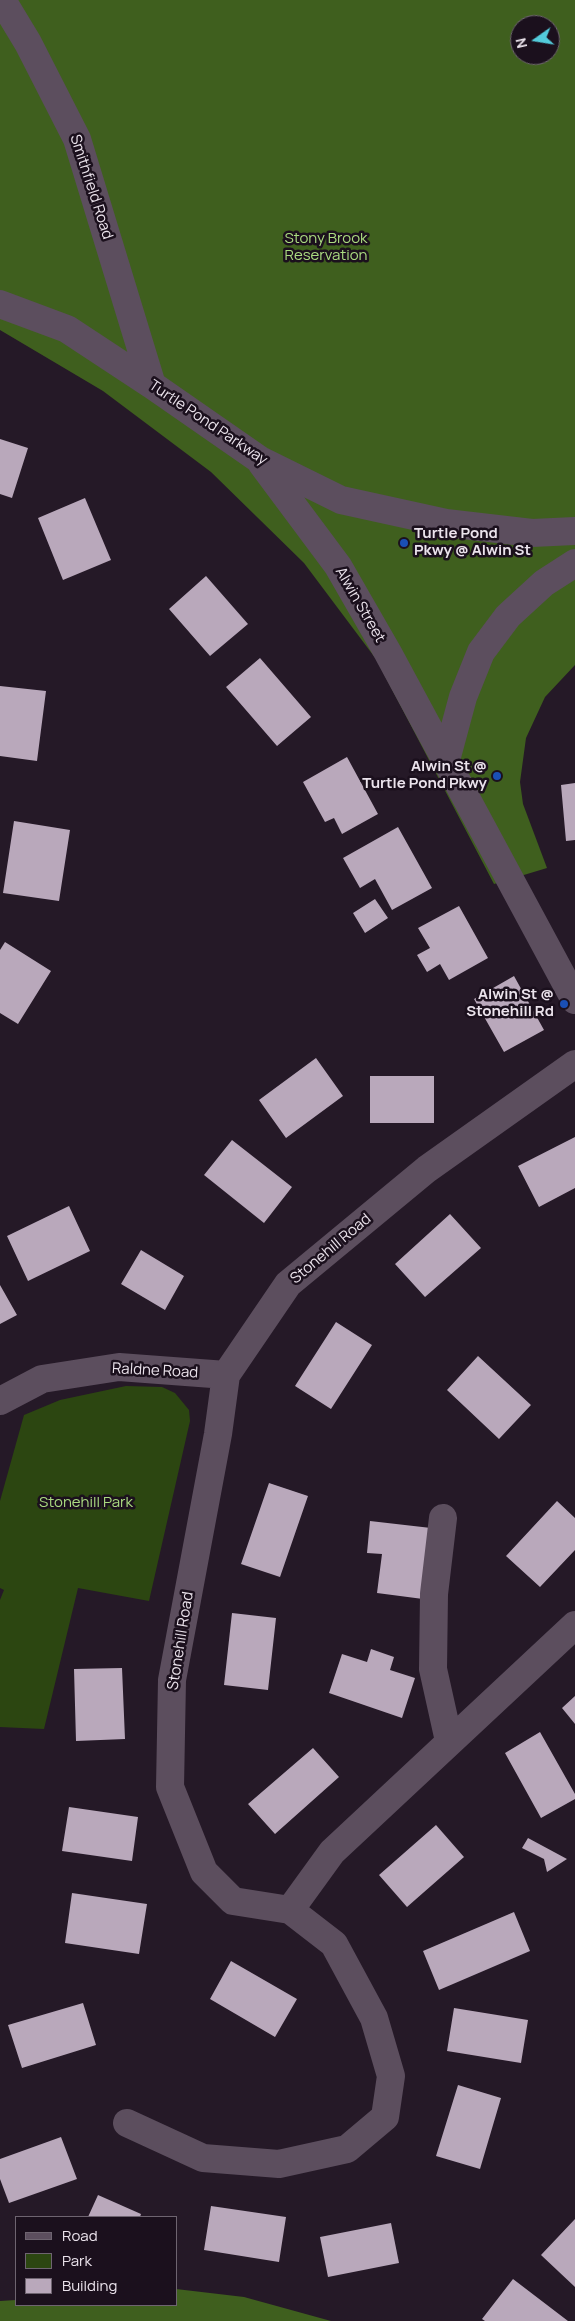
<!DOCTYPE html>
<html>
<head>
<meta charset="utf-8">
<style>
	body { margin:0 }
	#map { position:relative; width:575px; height:2321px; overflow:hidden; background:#251927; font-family:Manrope,sans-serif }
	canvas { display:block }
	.legend { position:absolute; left:15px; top:2216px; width:162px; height:90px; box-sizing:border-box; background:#1b101d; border:1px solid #6e6470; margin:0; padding:6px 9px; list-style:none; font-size:15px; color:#ebe3ec }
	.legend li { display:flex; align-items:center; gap:10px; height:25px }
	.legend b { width:25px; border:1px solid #6e6470 }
	.north { position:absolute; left:510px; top:15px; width:50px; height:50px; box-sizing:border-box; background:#1b101d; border:1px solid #6e6470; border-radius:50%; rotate:257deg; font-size:14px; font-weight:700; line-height:20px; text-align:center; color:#ebe3ec }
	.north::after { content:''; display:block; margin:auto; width:18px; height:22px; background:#53cbdb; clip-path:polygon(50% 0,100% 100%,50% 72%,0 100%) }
</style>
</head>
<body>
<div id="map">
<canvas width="575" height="2321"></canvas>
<ul class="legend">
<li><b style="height:6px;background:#5c4e5e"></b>Road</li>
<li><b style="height:14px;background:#2c4611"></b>Park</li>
<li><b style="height:14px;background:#b9a8bb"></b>Building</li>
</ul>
<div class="north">N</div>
</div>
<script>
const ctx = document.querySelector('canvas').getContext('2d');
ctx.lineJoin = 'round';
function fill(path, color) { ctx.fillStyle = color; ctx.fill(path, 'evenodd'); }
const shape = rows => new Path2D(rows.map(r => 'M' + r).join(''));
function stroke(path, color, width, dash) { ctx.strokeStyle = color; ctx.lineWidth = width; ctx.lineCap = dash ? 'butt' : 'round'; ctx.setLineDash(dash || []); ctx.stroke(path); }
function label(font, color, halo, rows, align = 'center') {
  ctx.font = font + ' Manrope,sans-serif'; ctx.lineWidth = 5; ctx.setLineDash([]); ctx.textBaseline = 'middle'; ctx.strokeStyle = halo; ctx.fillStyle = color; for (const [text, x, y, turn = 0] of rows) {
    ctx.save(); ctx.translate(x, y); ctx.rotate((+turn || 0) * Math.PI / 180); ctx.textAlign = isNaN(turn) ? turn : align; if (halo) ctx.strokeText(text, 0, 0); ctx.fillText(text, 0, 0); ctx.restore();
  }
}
const green = shape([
	[126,1386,162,1387,175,1393,189,1410,190,1421,149,1601,78,1588,44,1729,0,1727,0,1600,4,1590,0,1588,0,1501,24,1415,60,1400]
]);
const forest = shape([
	[0,0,575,0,575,665,545,697,526,738,520,782,523,804,547,868,494,884,376,659,304,563,211,472,103,391,0,330],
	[520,25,550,25,550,55,520,55],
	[176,2289,244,2297,331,2321,0,2321,0,2301,16,2300,16,2305,176,2305]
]);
const building = shape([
	[0,439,28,448,12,498,0,494],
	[85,498,111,560,63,580,38,518],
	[206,576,248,624,210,656,169,609],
	[260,658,311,717,277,746,226,687],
	[0,686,46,691,37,761,0,756],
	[347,757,378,814,342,834,334,818,325,822,303,782],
	[575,783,575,840,566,841,561,785],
	[14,821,70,830,59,901,3,893],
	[398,827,432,888,392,910,375,879,360,888,343,858],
	[375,899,388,918,365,933,353,913],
	[459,906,488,958,449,980,440,964,427,972,417,955,430,948,418,928],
	[5,942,51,971,18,1024,0,1013,0,950],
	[514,976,544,1030,504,1052,474,999],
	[316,1058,343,1096,286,1138,259,1100],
	[370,1076,434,1076,434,1123,370,1123],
	[575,1137,575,1188,539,1207,518,1166],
	[232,1140,292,1187,264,1223,204,1175],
	[69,1206,90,1251,28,1281,7,1236],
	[450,1214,481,1248,425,1297,395,1264],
	[141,1250,184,1276,165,1310,121,1284],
	[0,1285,17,1315,0,1324],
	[336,1322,372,1345,331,1409,295,1386],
	[478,1356,531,1405,499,1439,447,1390],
	[269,1483,308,1496,280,1577,241,1564],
	[557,1501,575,1518,575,1550,540,1587,506,1556],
	[370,1521,431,1528,423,1599,377,1593,382,1554,367,1553],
	[232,1613,276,1618,268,1690,224,1685],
	[371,1649,394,1657,390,1670,415,1678,402,1718,329,1693,342,1654,367,1662],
	[122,1668,125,1739,76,1741,74,1669],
	[575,1696,575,1724,562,1708],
	[540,1732,575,1794,575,1799,541,1818,505,1753],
	[313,1748,339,1777,275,1834,248,1804],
	[69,1807,138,1817,132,1861,62,1851],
	[436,1825,464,1857,407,1907,379,1875],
	[528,1838,567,1859,547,1872,544,1859,522,1848],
	[72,1893,147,1904,139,1954,65,1943],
	[514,1912,530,1951,439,1990,423,1951],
	[231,1961,297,1999,275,2037,210,1999],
	[83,2003,96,2045,22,2068,8,2025],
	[454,2008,528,2020,521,2063,447,2051],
	[458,2085,501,2098,480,2169,436,2156],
	[61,2137,77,2179,9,2203,0,2179,0,2159],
	[98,2195,141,2214,140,2217,88,2217],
	[211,2206,286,2217,279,2262,204,2250],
	[575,2219,575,2287,541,2255],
	[391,2223,399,2263,328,2277,320,2237],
	[513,2279,568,2321,485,2321,482,2319]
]);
const street = shape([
	[575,1064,427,1169,288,1284,226,1375,218,1434,172,1680,170,1787,204,1872,233,1901,290,1910,332,1852,575,1625],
	[0,1401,42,1379,119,1367,226,1375],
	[443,1518,434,1594,433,1669,449,1741],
	[127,2123,203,2158,279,2164,347,2149,385,2117,391,2076,374,2018,334,1944,290,1910]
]);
const secondary = shape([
	[2,0,28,43,77,139,152,385],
	[0,304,67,329,152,385,260,460,341,500,446,523,532,533,575,531],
	[262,464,338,566,388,653,575,1000],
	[446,760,463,697,481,652,508,616,544,583,575,563]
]);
const markers = [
	[404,543,5,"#1a4fb4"],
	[497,776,5,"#1a4fb4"],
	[564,1004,5,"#1a4fb4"]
];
const streetNames = [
	["Smithfield Road",91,187,72],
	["Turtle Pond Parkway",208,423,34],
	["Alwin Street",360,605,60],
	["Stonehill Road",331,1249,-40],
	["Raldne Road",155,1371,3],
	["Stonehill Road",181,1641,-81]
];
const parkNames = [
	["Stony Brook",326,239],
	["Reservation",326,256],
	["Stonehill Park",86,1503]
];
const poiNames = [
	["Turtle Pond",414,534,"left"],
	["Pkwy @ Alwin St",414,551,"left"],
	["Alwin St @",487,767],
	["Turtle Pond Pkwy",487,784],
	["Alwin St @",554,995],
	["Stonehill Rd",554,1012]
];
fill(green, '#2c4611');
fill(forest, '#3f5f1e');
fill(building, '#b9a8bb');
stroke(street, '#5c4e5e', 28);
stroke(secondary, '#5c4e5e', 28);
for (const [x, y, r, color] of markers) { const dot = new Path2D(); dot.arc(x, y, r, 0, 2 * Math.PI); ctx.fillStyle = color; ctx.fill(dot); stroke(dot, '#1b101d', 2); }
label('15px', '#ebe3ec', '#1b101d', streetNames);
label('15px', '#abdc81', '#1b101d', parkNames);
label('bold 15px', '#ebe3ec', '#1b101d', poiNames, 'right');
</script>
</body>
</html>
